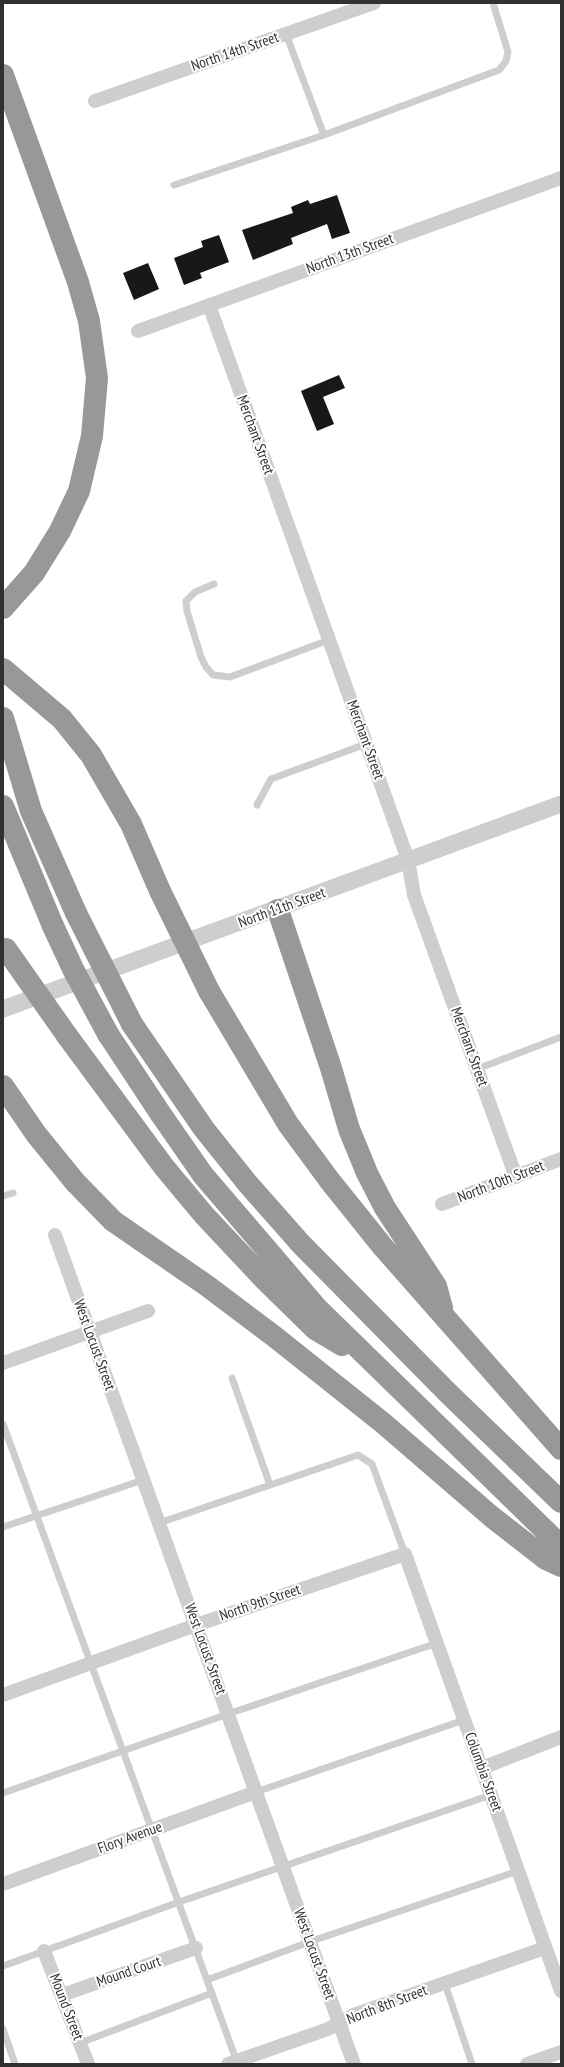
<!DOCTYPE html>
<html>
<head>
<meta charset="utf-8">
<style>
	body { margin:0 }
	#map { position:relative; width:564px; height:2067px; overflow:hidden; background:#fff; font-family:"PT Sans Narrow",sans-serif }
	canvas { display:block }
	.frame { position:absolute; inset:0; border:4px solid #313131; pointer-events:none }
</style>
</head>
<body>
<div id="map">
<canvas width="564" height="2067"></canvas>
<div class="frame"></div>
</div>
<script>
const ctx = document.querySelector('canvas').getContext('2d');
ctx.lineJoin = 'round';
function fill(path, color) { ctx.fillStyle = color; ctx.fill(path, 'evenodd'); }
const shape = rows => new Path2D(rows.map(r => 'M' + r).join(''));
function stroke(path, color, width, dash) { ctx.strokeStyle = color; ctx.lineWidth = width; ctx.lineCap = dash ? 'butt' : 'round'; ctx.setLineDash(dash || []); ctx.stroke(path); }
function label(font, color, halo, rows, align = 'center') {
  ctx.font = font + ' "PT Sans Narrow",sans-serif'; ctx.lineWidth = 4; ctx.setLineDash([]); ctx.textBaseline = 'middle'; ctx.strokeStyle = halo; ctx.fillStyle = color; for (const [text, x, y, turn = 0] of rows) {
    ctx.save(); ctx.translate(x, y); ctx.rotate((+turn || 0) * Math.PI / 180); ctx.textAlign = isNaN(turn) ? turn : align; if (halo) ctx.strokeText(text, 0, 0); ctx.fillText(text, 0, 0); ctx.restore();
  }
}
const building = shape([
	[337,195,350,233,332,239,327,224,291,238,293,244,253,260,242,230,293,213,291,207,308,200,310,204],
	[219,235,229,262,200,273,202,278,184,285,174,258,203,247,201,241],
	[148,263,159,289,134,300,123,273],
	[339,375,345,388,323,397,334,424,317,431,301,391]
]);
const service = shape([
	[286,34,324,135],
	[174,185,324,135,499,70,506,61,508,52,493,3],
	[214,584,195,592,186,601,187,611,201,657,206,667,213,675,230,677,329,640],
	[257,805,271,779,366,744],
	[477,1069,561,1037],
	[3,1196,13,1193],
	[232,1378,270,1485],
	[3,1424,237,2062],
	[159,1523,358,1455,372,1464,405,1554],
	[3,1527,143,1480],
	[256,1792,464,1720],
	[3,1793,228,1714,437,1643],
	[3,1966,179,1902,491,1795],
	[207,1980,309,1942,518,1871],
	[445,1984,472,2064],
	[3,2029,15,2064],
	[80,2043,212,1993]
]);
const minor = shape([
	[95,101,374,3],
	[209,305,408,860,414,895,516,1177],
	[138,331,561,178],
	[442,1204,561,1159],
	[55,1235,354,2064],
	[3,1363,148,1311],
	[3,1695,196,1625,405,1554,561,1991],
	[482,1768,561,1737],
	[3,1884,256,1792],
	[44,1951,88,2064],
	[62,1995,196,1948],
	[228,2064,328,2029,353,2015,545,1948],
	[527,2064,561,2052]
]);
const tertiary = shape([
	[3,1009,561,804]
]);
const motorway = shape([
	[3,75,78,282,89,321,97,378,92,436,79,491,60,531,34,573,3,608],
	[3,669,62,719,91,755,131,824,160,891],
	[3,718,31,811,76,913],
	[3,806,53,926],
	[278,910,331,1068,349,1129,367,1173,385,1208,436,1286,442,1308],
	[209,991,288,1124,330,1181,383,1247,561,1449],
	[132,1024,204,1129,248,1184,301,1244,449,1394,561,1502],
	[108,1034,160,1113,203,1175,316,1307,561,1546],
	[68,1037,164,1167,204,1215,266,1281,315,1329,342,1345],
	[3,1086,36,1134,75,1182,113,1221,206,1285,275,1337,383,1423,492,1517,546,1559,561,1566]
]);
const motorwayBridge = shape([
	[160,891,209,991],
	[76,913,132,1024],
	[53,926,73,969,108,1034],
	[6,949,68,1037]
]);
const streetNames = [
	["North 14th Street",235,52,-19],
	["North 13th Street",350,254,-20],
	["Merchant Street",255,435,70],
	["Merchant Street",365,740,70],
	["North 11th Street",282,908,-20],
	["Merchant Street",469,1047,70],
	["North 10th Street",501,1182,-21],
	["West Locust Street",94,1345,70],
	["North 9th Street",260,1603,-19],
	["West Locust Street",205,1649,70],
	["Columbia Street",483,1772,70],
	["Flory Avenue",130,1838,-20],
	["West Locust Street",314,1954,70],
	["Mound Court",129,1972,-19],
	["North 8th Street",387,2005,-21],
	["Mound Street",66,2007,69]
];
fill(building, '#181818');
stroke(service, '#cecece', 7);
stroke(minor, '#cecece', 14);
stroke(tertiary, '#cecece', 17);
stroke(motorway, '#989898', 22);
stroke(motorwayBridge, '#989898', 22);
label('15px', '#313131', '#fff', streetNames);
</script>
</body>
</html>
